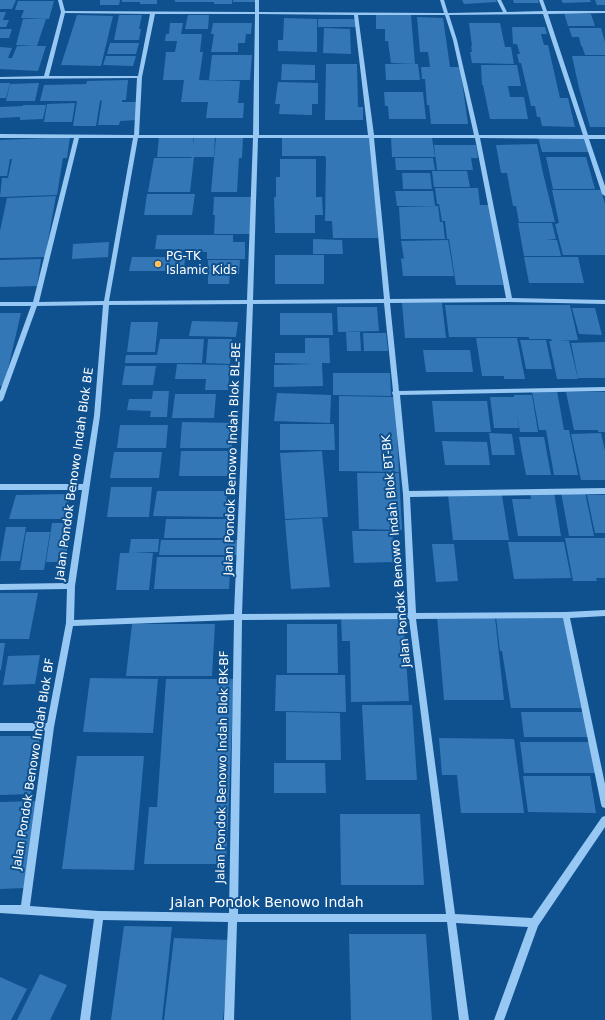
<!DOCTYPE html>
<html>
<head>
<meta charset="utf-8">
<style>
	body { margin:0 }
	canvas { display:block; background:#0f508e }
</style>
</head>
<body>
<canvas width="605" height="1020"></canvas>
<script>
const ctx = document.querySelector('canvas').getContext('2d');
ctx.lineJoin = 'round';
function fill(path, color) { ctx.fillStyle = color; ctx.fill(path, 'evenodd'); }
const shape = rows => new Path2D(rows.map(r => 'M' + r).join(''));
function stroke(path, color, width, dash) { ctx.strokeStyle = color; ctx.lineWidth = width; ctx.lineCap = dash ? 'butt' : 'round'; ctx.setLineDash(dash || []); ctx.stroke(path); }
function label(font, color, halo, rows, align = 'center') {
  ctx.font = font + ' "DejaVu Sans",sans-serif'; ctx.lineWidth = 4; ctx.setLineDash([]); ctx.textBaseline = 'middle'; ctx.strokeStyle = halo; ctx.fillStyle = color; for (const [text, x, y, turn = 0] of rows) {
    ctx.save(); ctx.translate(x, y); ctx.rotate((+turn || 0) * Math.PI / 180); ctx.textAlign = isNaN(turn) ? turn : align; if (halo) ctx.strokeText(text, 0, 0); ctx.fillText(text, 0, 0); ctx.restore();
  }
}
const building = shape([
	[0,0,16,0,12,9,0,9],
	[100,0,120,0,119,5,100,5],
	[122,0,157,0,157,4,140,4,140,2,122,2],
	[175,0,232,0,232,4,214,4,214,2,175,2],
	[233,0,257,0,257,2,233,2],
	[462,0,496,0,497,2,464,4],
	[513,0,538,0,539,3,514,3],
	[561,0,590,0,591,2,563,3],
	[595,0,605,0,605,5,597,5],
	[18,1,54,1,49,19,21,18,24,10,15,10],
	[0,12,6,12,3,20,9,20,6,27,0,27],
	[564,13,591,14,595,26,568,26],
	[77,15,113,16,101,66,61,65],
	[119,15,142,15,139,29,141,29,139,40,114,40],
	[188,15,209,15,208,29,185,29],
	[376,15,411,15,415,64,391,63,388,41,385,41,385,29,376,29],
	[417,17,443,18,450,67,460,67,468,124,431,124,429,105,427,105,425,79,422,79,421,67,430,67,428,52,420,52],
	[284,18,317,19,317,52,278,51,278,40,283,40],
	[23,19,46,19,37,46,16,45],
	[318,19,356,19,356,27,318,27],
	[170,23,183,23,181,34,202,34,200,52,203,52,199,80,240,81,238,103,244,103,243,118,206,118,208,102,181,102,184,80,163,80,166,52,175,52,177,41,165,41,166,34,169,34],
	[213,23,252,23,251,34,246,34,245,43,238,43,238,52,211,52,214,34,211,34],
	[469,23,500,23,505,47,511,47,514,64,472,63,470,52,472,52,471,46,472,46],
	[512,27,545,27,547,34,541,34,544,45,548,45,560,98,568,98,575,127,542,126,540,117,537,117,535,106,531,106,529,97,542,97,529,97,521,63,519,63,517,54,520,54,517,44,513,44],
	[324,28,350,29,351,54,323,53],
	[569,28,601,28,605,42,605,55,585,55,582,46,592,46,581,46,579,37,572,37],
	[0,29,12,29,9,38,0,38],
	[110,43,139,43,136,54,107,54],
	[17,46,46,46,38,71,0,69,0,47,12,48,8,58,12,58],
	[212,55,252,55,250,80,209,80],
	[106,56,136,56,133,66,103,65],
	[572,56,605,56,605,127,590,127,579,88],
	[282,64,315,65,315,80,281,80],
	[326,64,357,64,358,107,363,107,363,120,325,120],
	[385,64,418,64,420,80,386,80],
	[481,65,517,65,521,86,508,86,510,97,524,97,528,119,490,119,483,85,482,85],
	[128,80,126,100,122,100,122,102,138,102,136,120,120,121,119,125,98,125,102,100,100,101,96,126,73,126,77,101,40,101,44,85,86,84,87,81],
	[278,82,318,83,318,104,312,104,312,115,279,114,280,104,275,104],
	[0,83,10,83,6,98,0,98],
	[39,83,35,101,6,101,10,84],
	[384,92,423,92,426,119,389,119,388,106,385,106],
	[75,103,72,122,44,122,47,104],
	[23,105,46,105,43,119,20,120,20,117,0,118,0,107,23,106],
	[194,136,215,136,214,157,194,157,190,192,148,192,154,158,191,158,192,157,157,157,159,137,193,137,193,145],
	[70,137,67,158,63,158,57,195,0,197,2,178,8,178,12,159,10,159,7,176,0,176,0,140],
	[216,137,243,137,242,158,239,158,237,192,211,192],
	[538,137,586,137,591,152,542,152],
	[282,138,371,138,378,238,333,238,332,221,325,221,326,158,325,156,282,156],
	[391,138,432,138,435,157,392,157],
	[537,144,543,173,555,222,519,222,516,206,513,206,507,173,501,173,496,145],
	[434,145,476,145,478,158,471,158,473,170,437,170],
	[546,157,586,157,595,189,553,189],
	[395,158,433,158,435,170,396,170],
	[280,159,316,159,316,197,322,197,323,215,315,215,315,233,275,233,274,197,276,197,276,177,280,177],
	[432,171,467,171,470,187,434,187],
	[402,173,430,173,432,189,403,189],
	[435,188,478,188,480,205,489,205,503,285,456,285,449,239,447,239,445,221,442,221,439,204,437,204],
	[552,190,601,190,605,204,605,255,563,255,555,224,559,223],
	[395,191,433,191,435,206,397,206],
	[147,194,195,194,192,215,144,215],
	[56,196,45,257,0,258,0,231,7,198],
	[214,197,252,197,250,234,214,234,215,215,213,215],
	[438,206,440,222,443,222,445,239,401,239,399,207],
	[518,223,552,223,556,239,546,240,557,240,561,256,524,256],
	[157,235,233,235,233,242,245,242,245,259,207,259,207,252,188,252,188,250,155,249],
	[313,239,342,240,343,254,313,254],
	[448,240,454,276,403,276,401,258,404,259,401,241],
	[109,242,108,257,72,259,73,244],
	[275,255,324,255,324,284,275,284],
	[132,257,185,257,184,271,129,271],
	[524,257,578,257,584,283,529,283],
	[41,259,37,286,0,287,0,260],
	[208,260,240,260,239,274,230,274,229,284,208,284],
	[402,303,442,303,446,338,405,338],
	[445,305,570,305,578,340,557,341,569,341,578,379,557,379,549,341,552,341,551,339,529,339,529,337,449,337],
	[337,307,377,307,379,331,338,332],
	[572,308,595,308,602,335,579,334],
	[0,313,21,313,4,386,0,386],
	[280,313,332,313,333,335,280,335],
	[192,321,238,322,236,337,189,336],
	[131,322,158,322,155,352,127,352],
	[346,332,360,332,361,351,347,351],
	[363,333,386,333,388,351,364,351],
	[305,338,329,338,330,363,322,363,323,386,274,387,274,365,314,364,275,363,275,353,305,353],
	[476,338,517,338,525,379,504,379,504,376,482,376],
	[160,339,204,339,202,363,125,363,126,355,157,355],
	[208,339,232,339,230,364,206,363],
	[520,340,546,340,552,369,526,369],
	[605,342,605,378,578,378,571,343],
	[423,350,470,350,473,372,426,372],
	[177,364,230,365,228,390,205,390,206,379,175,379],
	[125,366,156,366,153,385,122,385],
	[333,373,390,373,391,396,333,395],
	[153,391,169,391,167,417,150,417,151,411,127,410,129,399,152,399],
	[532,391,557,391,564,430,569,430,578,475,554,475,546,430,561,430,539,430],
	[566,392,605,392,605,432,598,432,598,430,574,430],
	[277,393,331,395,330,423,274,421],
	[175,394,216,394,214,418,172,418],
	[514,395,532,395,538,432,520,432,517,412,519,428,494,428,490,397,514,397],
	[339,396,395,397,399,472,339,471],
	[432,401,487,401,491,432,435,432],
	[182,422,234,423,232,448,180,448],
	[280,424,334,424,335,450,280,450],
	[120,425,168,425,166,448,117,448],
	[489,433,512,434,515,455,492,455],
	[601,433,605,451,605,480,581,480,571,434],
	[519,437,544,437,551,475,526,475],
	[442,441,487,442,490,465,445,465],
	[181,451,232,451,231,476,179,476],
	[322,451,328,517,285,519,280,453],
	[114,452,162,452,159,478,110,478],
	[357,473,399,473,402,530,359,529],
	[111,487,152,487,149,517,107,517],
	[157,491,227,491,226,517,153,516],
	[530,492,554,492,561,536,518,536,512,499,531,499],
	[561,492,585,492,594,536,569,536],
	[65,494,74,519,9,519,16,495],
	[448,495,502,495,509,540,453,540],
	[587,495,605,495,605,533,595,533],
	[322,518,330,587,291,589,285,520],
	[166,519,228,519,226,538,164,538],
	[52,523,71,523,65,562,46,562],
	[6,527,26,527,20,561,0,561],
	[352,531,392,531,395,562,354,563],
	[26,532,50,532,44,570,20,570],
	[565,538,605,538,605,578,596,578,597,581,573,581],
	[131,539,159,539,158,552,132,552,153,553,149,590,116,590,120,553,129,553],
	[161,540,239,540,239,555,159,555],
	[508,542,564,542,571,578,514,579],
	[432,544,454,544,458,581,436,582],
	[157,557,231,557,229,589,154,589],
	[0,593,38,593,29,639,0,639],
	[341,616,403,617,409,701,351,702,350,641,342,641],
	[437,616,495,617,504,700,444,700],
	[496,617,565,618,581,708,511,708,502,651,500,651],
	[132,624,215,624,212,676,126,676],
	[287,624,337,624,338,673,287,673],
	[0,643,5,643,1,670,0,670],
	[40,655,35,684,3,685,8,656],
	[276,675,345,675,346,712,275,711],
	[90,678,158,679,153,733,83,732],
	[166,679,234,679,226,864,144,864,149,807,157,807],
	[362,705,412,705,417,780,366,780],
	[286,712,340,713,341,760,286,760],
	[521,712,584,712,588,737,524,737],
	[0,736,40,736,31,794,0,795],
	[439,738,514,739,524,813,461,813,457,775,442,775],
	[520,742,592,742,597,773,524,773],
	[77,756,144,756,134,870,62,869],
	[274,763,325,763,326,793,274,793],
	[523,776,590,776,596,813,528,812],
	[37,801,25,888,0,889,0,802],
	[340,814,420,814,424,885,341,885],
	[124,926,172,927,162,1020,111,1020],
	[349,934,426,934,432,1020,351,1020],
	[174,938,230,940,223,1020,164,1020],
	[40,974,67,985,50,1020,17,1020],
	[0,977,27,989,11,1020,0,1020]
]);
const minor = shape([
	[58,0,62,0,65,11,255,12,255,0,259,0,259,12,444,13,440,0,444,0,448,13,503,12,497,0,501,0,507,12,543,11,539,0,543,0,547,11,605,11,605,13,548,14,588,135,605,135,605,139,589,139,605,186,605,196,602,194,584,139,480,138,512,298,605,300,605,304,509,302,390,303,399,391,605,387,605,391,400,395,409,491,605,488,605,494,410,497,416,613,566,612,605,610,605,616,570,618,605,784,605,808,602,807,601,804,563,618,416,619,455,914,532,918,602,817,605,816,605,827,538,926,504,1020,494,1020,528,927,456,923,469,1020,459,1020,447,922,237,922,234,1020,224,1020,228,922,103,920,90,1020,80,1020,94,919,0,913,0,905,21,905,45,731,0,731,0,723,47,723,66,623,67,589,0,590,0,584,68,583,82,490,0,490,0,484,83,484,94,416,103,305,37,306,3,400,0,402,0,391,31,306,0,306,0,302,33,302,74,138,0,138,0,134,134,135,137,78,0,79,0,77,44,76,61,12,58,0],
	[65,13,150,14,138,76,49,76,65,13],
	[155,14,255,14,253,135,139,135,142,77,155,14],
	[259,14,354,15,368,135,259,135,259,14],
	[543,14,583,135,479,135,457,40,449,15,543,14],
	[358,15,445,15,453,40,474,135,374,135,358,15],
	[79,138,133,138,104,301,39,302,79,138],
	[138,138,253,138,247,300,109,301,138,138],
	[258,138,369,138,384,299,253,300,258,138],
	[374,138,475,138,506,298,390,299,374,138],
	[384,303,393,391,392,393,393,395,403,494,408,613,242,614,253,304,384,303],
	[247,304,234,614,74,620,75,586,100,416,109,305,247,304],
	[409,619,446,914,238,914,242,620,409,619],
	[234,620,229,913,99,911,30,906,54,727,73,626,234,620]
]);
const markers = [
	[158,264,4,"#ffc259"]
];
const poiNames = [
	["PG-TK",166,257],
	["Islamic Kids",166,271]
];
const streetNames = [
	["Jalan Pondok Benowo Indah Blok BL-BE",233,459,-88],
	["Jalan Pondok Benowo Indah Blok BE",75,474,-82],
	["Jalan Pondok Benowo Indah Blok BT-BK",397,551,-95],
	["Jalan Pondok Benowo Indah Blok BF",34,764,-81],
	["Jalan Pondok Benowo Indah Blok BK-BF",223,767,-89]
];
const nearStreetnames = [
	["Jalan Pondok Benowo Indah",267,903]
];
fill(building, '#3377b6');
fill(minor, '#97c7f3');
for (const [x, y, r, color] of markers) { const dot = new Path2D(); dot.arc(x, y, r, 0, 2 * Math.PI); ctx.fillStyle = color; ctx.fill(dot); stroke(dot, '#0f508e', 1.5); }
label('12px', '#fff', '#0f508e', poiNames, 'left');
label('12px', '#fff', '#0f508e', streetNames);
label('14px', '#fff', '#0f508e', nearStreetnames);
</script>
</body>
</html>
